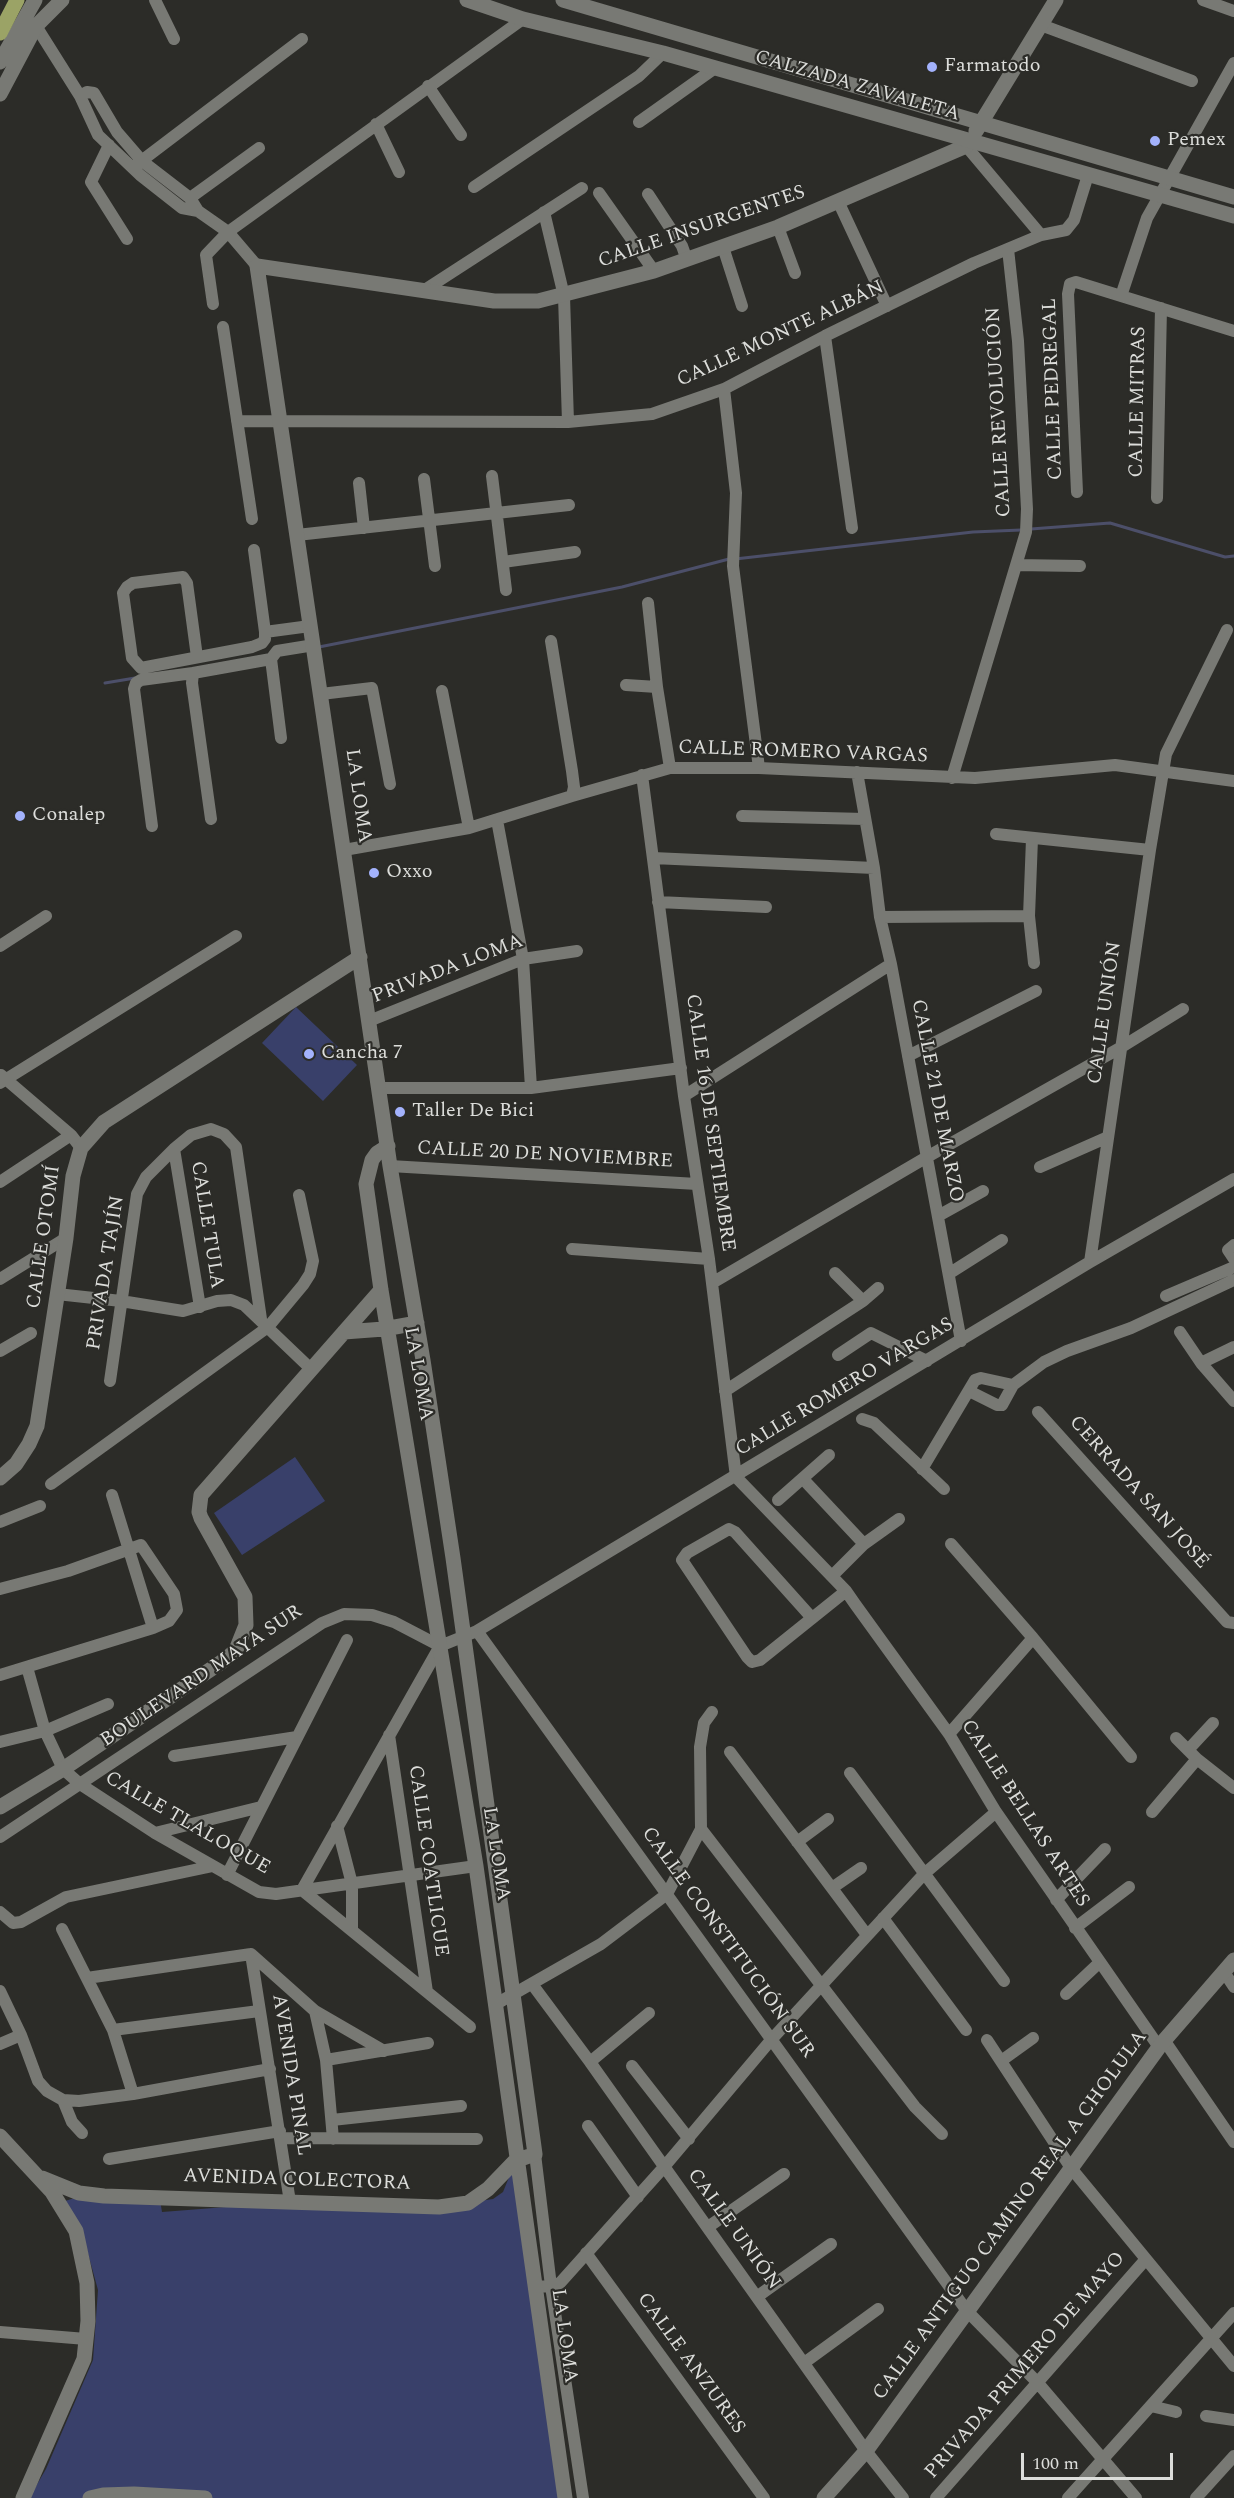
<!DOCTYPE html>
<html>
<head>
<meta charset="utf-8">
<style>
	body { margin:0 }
	#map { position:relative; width:1234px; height:2498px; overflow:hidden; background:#2c2c28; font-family:Spectral,serif }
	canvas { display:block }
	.scale { position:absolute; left:1021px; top:2453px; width:152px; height:27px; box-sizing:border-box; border:3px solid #dcddda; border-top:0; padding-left:8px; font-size:18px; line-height:21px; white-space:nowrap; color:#dcddda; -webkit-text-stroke:4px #2c2c28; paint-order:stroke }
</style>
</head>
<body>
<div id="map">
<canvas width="1234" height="2498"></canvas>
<div class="scale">100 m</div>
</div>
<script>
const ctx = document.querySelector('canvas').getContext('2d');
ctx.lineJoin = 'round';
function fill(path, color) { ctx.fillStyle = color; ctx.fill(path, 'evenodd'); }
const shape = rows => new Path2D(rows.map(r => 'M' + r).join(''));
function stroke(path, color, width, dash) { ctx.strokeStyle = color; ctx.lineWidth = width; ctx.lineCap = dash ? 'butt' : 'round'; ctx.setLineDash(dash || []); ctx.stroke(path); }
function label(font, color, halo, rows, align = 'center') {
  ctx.font = font + ' Spectral,serif'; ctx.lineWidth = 4.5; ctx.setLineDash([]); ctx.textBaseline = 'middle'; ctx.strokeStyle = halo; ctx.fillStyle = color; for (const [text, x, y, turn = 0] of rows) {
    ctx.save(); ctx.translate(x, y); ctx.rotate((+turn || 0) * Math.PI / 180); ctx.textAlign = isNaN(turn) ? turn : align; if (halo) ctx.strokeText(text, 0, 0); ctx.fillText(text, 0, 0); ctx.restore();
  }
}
const green = shape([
	[296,1007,357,1065,323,1101,262,1043],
	[295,1457,325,1501,242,1555,214,1513],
	[516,2160,566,2498,29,2498,46,2469,93,2360,98,2290,81,2228,65,2201,81,2196,160,2200,162,2212,290,2202,439,2207,493,2199,503,2192]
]);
const stream = shape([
	[1031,529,1110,523,1225,557,1234,556],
	[735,559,973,532,1021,530],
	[319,647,622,587,729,559],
	[105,683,135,678]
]);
const minor = shape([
	[155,0,174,39],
	[1203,0,1234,11],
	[1041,25,1192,81],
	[36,26,80,96,98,135,140,175,182,208,198,211],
	[428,86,461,135],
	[80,96,87,92,94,93,117,132,142,161,190,198,198,211,228,232,257,266],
	[639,122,715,68],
	[376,124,399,172],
	[109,145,91,182,127,239],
	[966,146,1041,235],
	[136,165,302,39],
	[474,187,639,76,663,53],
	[599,193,654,271],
	[648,194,682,246,687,260],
	[190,198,259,148],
	[838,201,887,306],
	[544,212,564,296,568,422],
	[778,227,795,273],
	[723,247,742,306],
	[423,291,582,188],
	[1121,296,1147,218,1234,63],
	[213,304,206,255,228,232,523,19],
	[223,327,252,519],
	[825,336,852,528],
	[724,389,736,493,733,566,759,768],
	[237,421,568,422,652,414,724,389,825,336,974,263,1041,235,1066,230,1074,220,1088,175],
	[492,476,506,590],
	[424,479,435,566],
	[359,483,364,528],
	[1077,492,1068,294,1070,284,1076,282,1234,331],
	[1157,498,1161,308],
	[297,535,569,505],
	[254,550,265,632,310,626],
	[503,562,575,552],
	[1016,565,1080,566],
	[648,603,657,687],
	[551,641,572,771,574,787,572,796],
	[197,657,187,583,183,577,133,583,127,587,123,593,132,658,141,668,252,647,262,643,265,639,265,632],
	[626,685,657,687,670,768],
	[442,691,469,828],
	[321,694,372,688,390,784],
	[281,738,271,659,277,651,314,645],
	[857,772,874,868,880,917,891,964,961,1341],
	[642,775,684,1096,709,1259,736,1477],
	[952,778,1026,532,1027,509,1018,341,1008,249],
	[742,816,865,819],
	[211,819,192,683,193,673,271,659],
	[497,820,523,959,531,1088],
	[152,826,134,689,136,683,141,680,193,673],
	[996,834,1150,850],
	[1032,839,1029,916,1034,963],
	[344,850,469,828,572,796,670,768,759,768,975,778,1115,765,1234,781],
	[653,858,874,868],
	[658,902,766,907],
	[880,917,1029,916],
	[0,946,46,916],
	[369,1021,523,959,577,951],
	[908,1056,1036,991],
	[1,1075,71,1135,81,1148],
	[0,1083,236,936],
	[380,1088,531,1088,681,1068],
	[684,1096,891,964],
	[174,1149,200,1307],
	[390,1166,697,1184],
	[1040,1167,1108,1137],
	[0,1182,71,1135],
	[938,1216,983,1191],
	[1234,1245,1228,1250,1234,1259],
	[572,1249,709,1259],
	[1090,1262,1150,850,1166,754,1227,630],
	[835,1273,863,1301],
	[950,1273,1002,1240],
	[0,1279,66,1238],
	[712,1283,927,1157,1120,1048,1183,1009],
	[57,1294,121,1301,183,1311,217,1301,231,1300,244,1305,311,1369],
	[1166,1296,1234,1267],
	[1180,1332,1201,1363,1234,1401],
	[0,1351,31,1333],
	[838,1355,871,1333,927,1361],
	[1201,1363,1234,1347],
	[110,1381,137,1194,146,1177,174,1149,191,1135,211,1129,224,1134,236,1147,261,1319],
	[725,1391,863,1301,878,1288],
	[969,1391,997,1405,1002,1405,1013,1385,1044,1362,1067,1351,1131,1328,1234,1280],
	[1038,1412,1227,1622,1234,1623],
	[862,1419,874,1423,944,1489],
	[922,1469,975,1380,981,1378,1013,1385],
	[736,1477,846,1591,855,1604,949,1734,996,1812,1159,2047],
	[803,1479,864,1544],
	[51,1484,268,1327,303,1285,310,1274,313,1261,299,1195],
	[112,1495,153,1628],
	[778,1500,829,1455],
	[0,1522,40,1506],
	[951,1544,1033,1638,1131,1757],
	[832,1576,864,1544,899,1519],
	[0,1589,68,1571,141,1545,174,1594,177,1610,169,1621,153,1628,0,1675],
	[812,1618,735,1532,729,1529,687,1553,682,1560,747,1657,752,1662,760,1660,846,1591],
	[477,1631,1090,1262,1234,1179],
	[440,1646,477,1631,967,2311,1037,2382,1136,2498],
	[440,1646,302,1890,470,2027],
	[27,1667,45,1731,63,1769,80,1784,155,1833,259,1892,276,1894,476,1866],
	[949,1734,1033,1638],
	[389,1735,427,1992],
	[1176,1738,1197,1759,1234,1788],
	[0,1742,45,1731,108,1704],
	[1188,1750,1213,1723],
	[730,1752,867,1935],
	[174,1756,297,1737],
	[850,1773,1004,1981],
	[1152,1812,1197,1759],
	[337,1826,352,1884,352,1928],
	[701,1829,915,2107,942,2134],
	[155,1833,261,1807],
	[0,1837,322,1623,344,1614,372,1615,394,1622,440,1646],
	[797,1842,828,1819],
	[227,1875,347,1640],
	[832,1888,861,1868],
	[1056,1900,1105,1849],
	[0,1912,13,1923,21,1922,66,1897,213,1866],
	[883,1918,966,2030],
	[1075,1928,1129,1887],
	[62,1929,113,2030,133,2094],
	[251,1954,290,2202],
	[251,1954,315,2011,384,2051],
	[1224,1972,1234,1987],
	[87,1978,251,1954],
	[532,1984,590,2062,866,2451,903,2498],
	[0,1991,21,2035,38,2081,47,2091,63,2100,79,2101,133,2094,270,2069],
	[1066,1994,1099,1963],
	[496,2004,601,1944,667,1894,701,1829,700,1747,704,1723,712,1712],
	[315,2011,326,2060,333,2139],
	[113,2030,259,2011],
	[987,2040,1071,2168,1234,2366],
	[1164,2040,1234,2142],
	[0,2044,21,2035],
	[326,2060,428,2043],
	[1001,2061,1033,2038],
	[590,2062,649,2013],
	[632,2066,689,2139],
	[63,2100,72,2122,82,2133],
	[332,2120,461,2106],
	[588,2126,638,2197],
	[281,2138,477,2139],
	[535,2154,551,2286,583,2498],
	[109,2159,280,2131],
	[708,2227,784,2174],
	[586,2253,764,2498],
	[534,2287,551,2286,560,2283,664,2167,771,2040,924,1874,996,1812],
	[758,2296,831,2244],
	[0,2332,86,2339],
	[804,2363,878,2309],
	[1151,2406,1176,2412],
	[1206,2416,1234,2420],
	[936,2498,1146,2259],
	[1068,2498,1234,2313],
	[1196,2498,1234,2456]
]);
const tertiary = shape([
	[388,1146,377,1153,372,1160,366,1184,381,1290,476,1866,565,2498],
	[344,1332,384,1329,417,1323],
	[0,1478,16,1464,29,1444,37,1426,66,1238,73,1176,81,1148,104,1122,360,957],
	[0,1807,63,1769,226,1659,236,1650,246,1625,245,1597,201,1518,199,1512,201,1495,381,1290],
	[0,2136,52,2192,76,2231,87,2283,88,2321,84,2359,23,2498],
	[42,2178,79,2193,104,2196,439,2207,468,2203,488,2189,515,2161,535,2154,453,1558,423,1360,390,1166,257,266,494,301,538,301,654,271,778,227,966,146,970,141],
	[90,2498,103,2495,134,2494,205,2498]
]);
const secondary = shape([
	[467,0,523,19,663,53,1234,216],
	[563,0,1234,197],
	[0,62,35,0],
	[0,94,36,26,62,0],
	[976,131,1056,0],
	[824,2498,866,2451,1162,2043,1234,1960]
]);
const primary = shape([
	[0,33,17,0]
]);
const markers = [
	[932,67,6,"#a3b2fc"],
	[1155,141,6,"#a3b2fc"],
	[20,816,6,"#a3b2fc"],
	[374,873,6,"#a3b2fc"],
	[309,1054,6,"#a3b2fc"],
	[400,1112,6,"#a3b2fc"]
];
const poiNames = [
	["Farmatodo",944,67],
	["Pemex",1167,141],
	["Conalep",32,816],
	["Oxxo",386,873],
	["Cancha 7",321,1054],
	["Taller De Bici",412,1112]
];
const streetNames = [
	["CALZADA ZAVALETA",857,87,16],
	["CALLE INSURGENTES",702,228,-19],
	["CALLE MONTE ALBÁN",781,335,-25],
	["CALLE PEDREGAL",1054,389,-92],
	["CALLE MITRAS",1139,402,-89],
	["CALLE REVOLUCIÓN",1000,412,-93],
	["CALLE ROMERO VARGAS",803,753,2],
	["LA LOMA",357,796,82],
	["PRIVADA LOMA",448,970,-21],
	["CALLE UNIÓN",1106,1013,-82],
	["CALLE 21 DE MARZO",936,1101,79],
	["CALLE 16 DE SEPTIEMBRE",709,1123,82],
	["CALLE 20 DE NOVIEMBRE",545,1156,3],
	["CALLE TULA",206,1225,81],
	["CALLE OTOMÍ",45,1237,-82],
	["PRIVADA TAJÍN",107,1273,-81],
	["LA LOMA",417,1374,80],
	["CALLE ROMERO VARGAS",845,1388,-31],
	["CERRADA SAN JOSÉ",1138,1493,48],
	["BOULEVARD MAYA SUR",202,1677,-34],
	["CALLE BELLAS ARTES",1024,1814,57],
	["CALLE TLALOQUE",187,1824,30],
	["LA LOMA",495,1854,81],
	["CALLE COATLICUE",427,1861,82],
	["CALLE CONSTITUCIÓN SUR",727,1943,54],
	["AVENIDA PINAL",290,2075,81],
	["AVENIDA COLECTORA",297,2181,2],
	["CALLE ANTIGUO CAMINO REAL A CHOLULA",1011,2216,-54],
	["CALLE UNIÓN",733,2230,54],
	["LA LOMA",563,2336,82],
	["CALLE ANZURES",690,2364,54],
	["PRIVADA PRIMERO DE MAYO",1026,2366,-49]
];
fill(green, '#39406a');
stroke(stream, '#4c4f69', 3);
stroke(minor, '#787974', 12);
stroke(tertiary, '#787974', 15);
stroke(secondary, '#787974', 15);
stroke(primary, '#9ba366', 15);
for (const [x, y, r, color] of markers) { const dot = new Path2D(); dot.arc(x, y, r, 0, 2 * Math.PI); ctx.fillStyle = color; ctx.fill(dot); stroke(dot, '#2c2c28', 2); }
label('20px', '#dcddda', '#2c2c28', poiNames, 'left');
label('20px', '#dcddda', '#2c2c28', streetNames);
</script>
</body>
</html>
